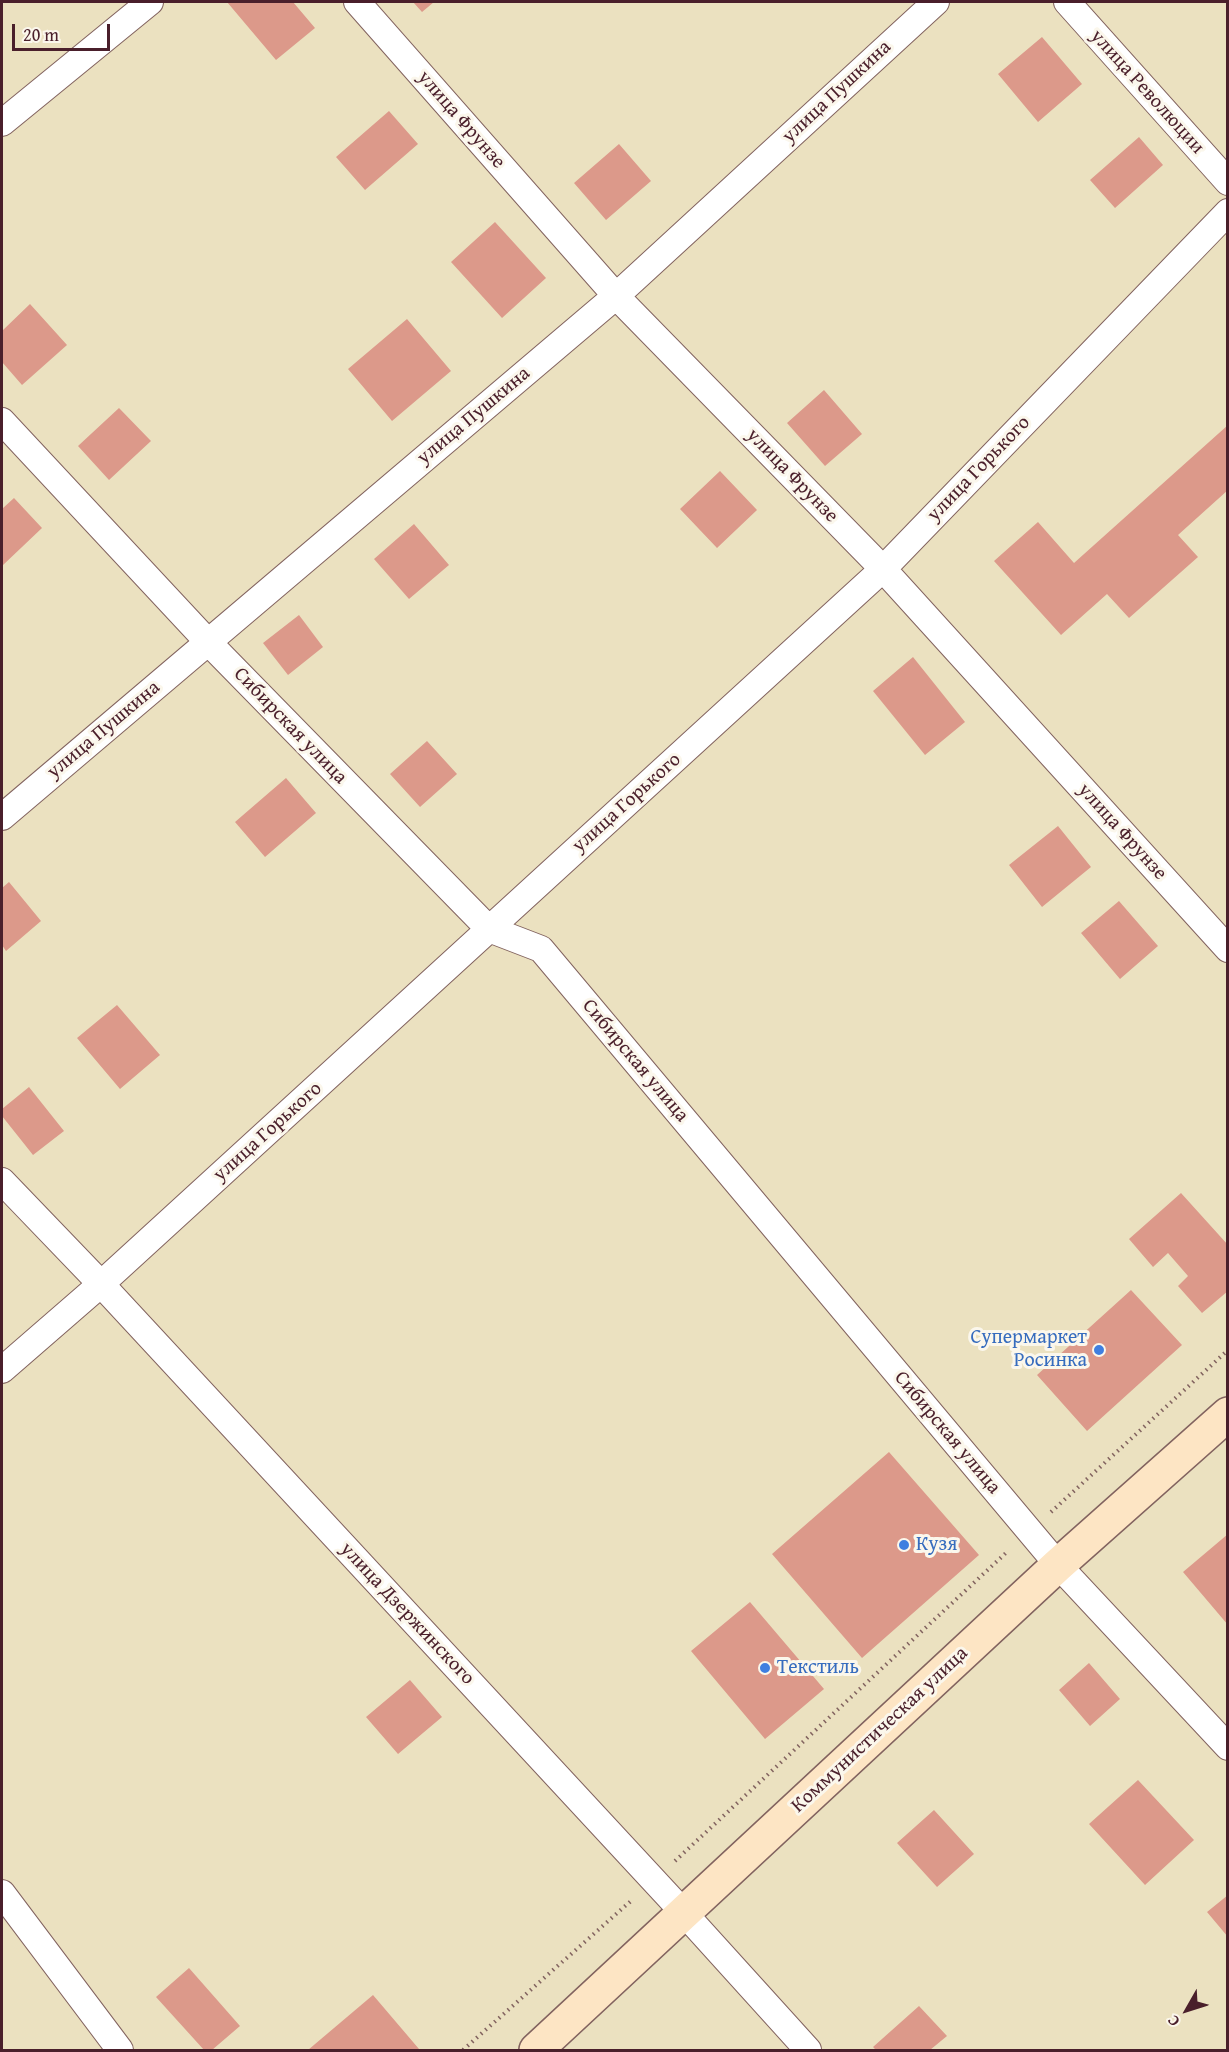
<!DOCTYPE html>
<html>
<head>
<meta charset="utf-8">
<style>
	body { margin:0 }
	#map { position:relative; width:1229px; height:2052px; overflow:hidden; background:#ebe1c0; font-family:"Gentium Book Plus",serif }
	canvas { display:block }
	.frame { position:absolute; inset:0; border:3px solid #4a1f2b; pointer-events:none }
	.north { position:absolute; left:1157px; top:1980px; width:60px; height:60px; -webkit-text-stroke:4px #fbf7ec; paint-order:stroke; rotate:231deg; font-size:16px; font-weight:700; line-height:24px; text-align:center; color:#4a1f2b }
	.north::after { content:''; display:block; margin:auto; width:21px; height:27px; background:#4a1f2b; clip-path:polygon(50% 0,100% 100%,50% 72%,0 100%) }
	.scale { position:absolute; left:12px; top:24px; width:98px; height:27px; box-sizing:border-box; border:3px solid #4a1f2b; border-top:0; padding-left:8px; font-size:18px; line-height:21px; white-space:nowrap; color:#4a1f2b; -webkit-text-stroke:4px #fbf7ec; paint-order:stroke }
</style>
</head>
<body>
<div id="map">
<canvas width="1229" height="2052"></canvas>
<div class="frame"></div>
<div class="north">С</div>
<div class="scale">20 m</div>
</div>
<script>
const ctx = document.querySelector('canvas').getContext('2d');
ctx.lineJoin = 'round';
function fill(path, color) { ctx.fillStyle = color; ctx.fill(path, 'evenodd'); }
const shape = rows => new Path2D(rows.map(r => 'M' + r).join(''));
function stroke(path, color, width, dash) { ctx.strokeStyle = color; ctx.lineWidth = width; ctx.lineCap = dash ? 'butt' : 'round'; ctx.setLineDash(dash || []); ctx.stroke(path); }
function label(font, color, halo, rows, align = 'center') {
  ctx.font = font + ' "Gentium Book Plus",serif'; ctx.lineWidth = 6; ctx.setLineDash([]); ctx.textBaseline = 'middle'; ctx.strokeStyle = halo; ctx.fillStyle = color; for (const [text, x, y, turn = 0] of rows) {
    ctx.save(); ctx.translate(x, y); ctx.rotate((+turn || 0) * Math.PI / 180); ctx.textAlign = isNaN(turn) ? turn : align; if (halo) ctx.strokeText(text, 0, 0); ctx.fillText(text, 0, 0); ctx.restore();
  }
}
const building = shape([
	[227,2,293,2,315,28,276,60],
	[413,2,434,2,422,12],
	[1042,37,1082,84,1038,122,998,74],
	[389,111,418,144,365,190,336,157],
	[1139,137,1163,165,1115,208,1090,180],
	[619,144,651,181,606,220,574,183],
	[495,222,546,278,502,318,451,262],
	[30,304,67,345,22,385,2,362,2,331],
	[407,319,451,371,392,421,348,369],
	[824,390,862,434,825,466,787,423],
	[119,408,151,441,109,480,78,446],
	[1228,425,1228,490,1178,535,1198,557,1129,618,1107,594,1061,635,994,561,1038,522,1074,563],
	[720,471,757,510,717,548,680,509],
	[14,498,42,528,2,566,2,509],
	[414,524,449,565,409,599,374,559],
	[299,615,323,647,288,675,263,643],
	[913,657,965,722,925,755,873,691],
	[427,741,457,774,420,807,390,774],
	[286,778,316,813,265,857,235,822],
	[1058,826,1091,867,1042,907,1009,865],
	[9,882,41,921,6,951,2,945,2,888],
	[1119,901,1158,946,1120,979,1081,933],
	[117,1005,160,1055,120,1089,77,1038],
	[29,1087,64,1131,33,1155,2,1116,2,1109],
	[1181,1193,1228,1245,1228,1291,1202,1313,1178,1286,1188,1276,1168,1253,1153,1267,1129,1239],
	[1131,1290,1182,1345,1087,1431,1037,1375],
	[889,1452,979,1555,862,1658,772,1554],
	[1228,1534,1228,1625,1183,1572],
	[750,1602,824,1689,765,1739,691,1651],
	[1089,1663,1120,1699,1090,1726,1059,1690],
	[410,1680,442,1717,398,1754,366,1717],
	[1138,1780,1194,1840,1145,1885,1089,1824],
	[934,1810,974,1854,937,1887,897,1843],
	[1228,1895,1228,1937,1207,1912],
	[189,1968,240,2026,212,2050,204,2050,156,1997],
	[373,1995,419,2049,418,2050,308,2050],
	[919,2006,947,2036,930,2050,876,2050,873,2047]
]);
const path = shape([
	[1051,1512,1228,1350],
	[675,1861,1008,1551],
	[463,2050,632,1900]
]);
const street = shape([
	[357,2,616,296,883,569,1228,949],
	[1067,2,1228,182],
	[2,123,150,2],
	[2,421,208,642,489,929,541,949,1058,1565,1228,1747],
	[2,817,616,296,936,2],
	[2,1181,101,1284,684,1913,808,2050],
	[2,1370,101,1284,883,569,1228,212],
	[2,1893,120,2050]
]);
const secondary = shape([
	[536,2050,1058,1565,1228,1414]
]);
const markers = [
	[1099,1350,6,"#3f7fe0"],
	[904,1545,6,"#3f7fe0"],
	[765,1668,6,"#3f7fe0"]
];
const streetNames = [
	["улица Пушкина",837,92,-43],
	["улица Революции",1147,92,48],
	["улица Фрунзе",461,120,49],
	["улица Пушкина",474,416,-40],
	["улица Горького",979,469,-46],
	["улица Фрунзе",792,476,46],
	["Сибирская улица",290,726,46],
	["улица Пушкина",104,730,-40],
	["улица Горького",627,803,-42],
	["улица Фрунзе",1122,832,48],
	["Сибирская улица",635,1061,50],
	["улица Горького",268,1132,-42],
	["Сибирская улица",947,1433,50],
	["улица Дзержинского",407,1614,47],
	["Коммунистическая улица",880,1730,-43]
];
const shopNames = [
	["Супермаркет",1087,1338,"right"],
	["Росинка",1087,1361,"right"],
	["Кузя",916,1545],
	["Текстиль",777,1668]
];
fill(building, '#dc998a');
stroke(street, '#82635f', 28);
stroke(secondary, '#82635f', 36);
stroke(path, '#82635f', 4, [1.5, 4.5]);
stroke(street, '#fff', 26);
stroke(secondary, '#fde5c4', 33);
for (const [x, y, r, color] of markers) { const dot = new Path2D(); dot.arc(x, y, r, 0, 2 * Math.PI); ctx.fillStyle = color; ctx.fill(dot); stroke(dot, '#fbf7ec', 2); }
label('20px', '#4a1f2b', '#fbf7ec', streetNames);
label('20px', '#366cbe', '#fbf7ec', shopNames, 'left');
</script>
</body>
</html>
